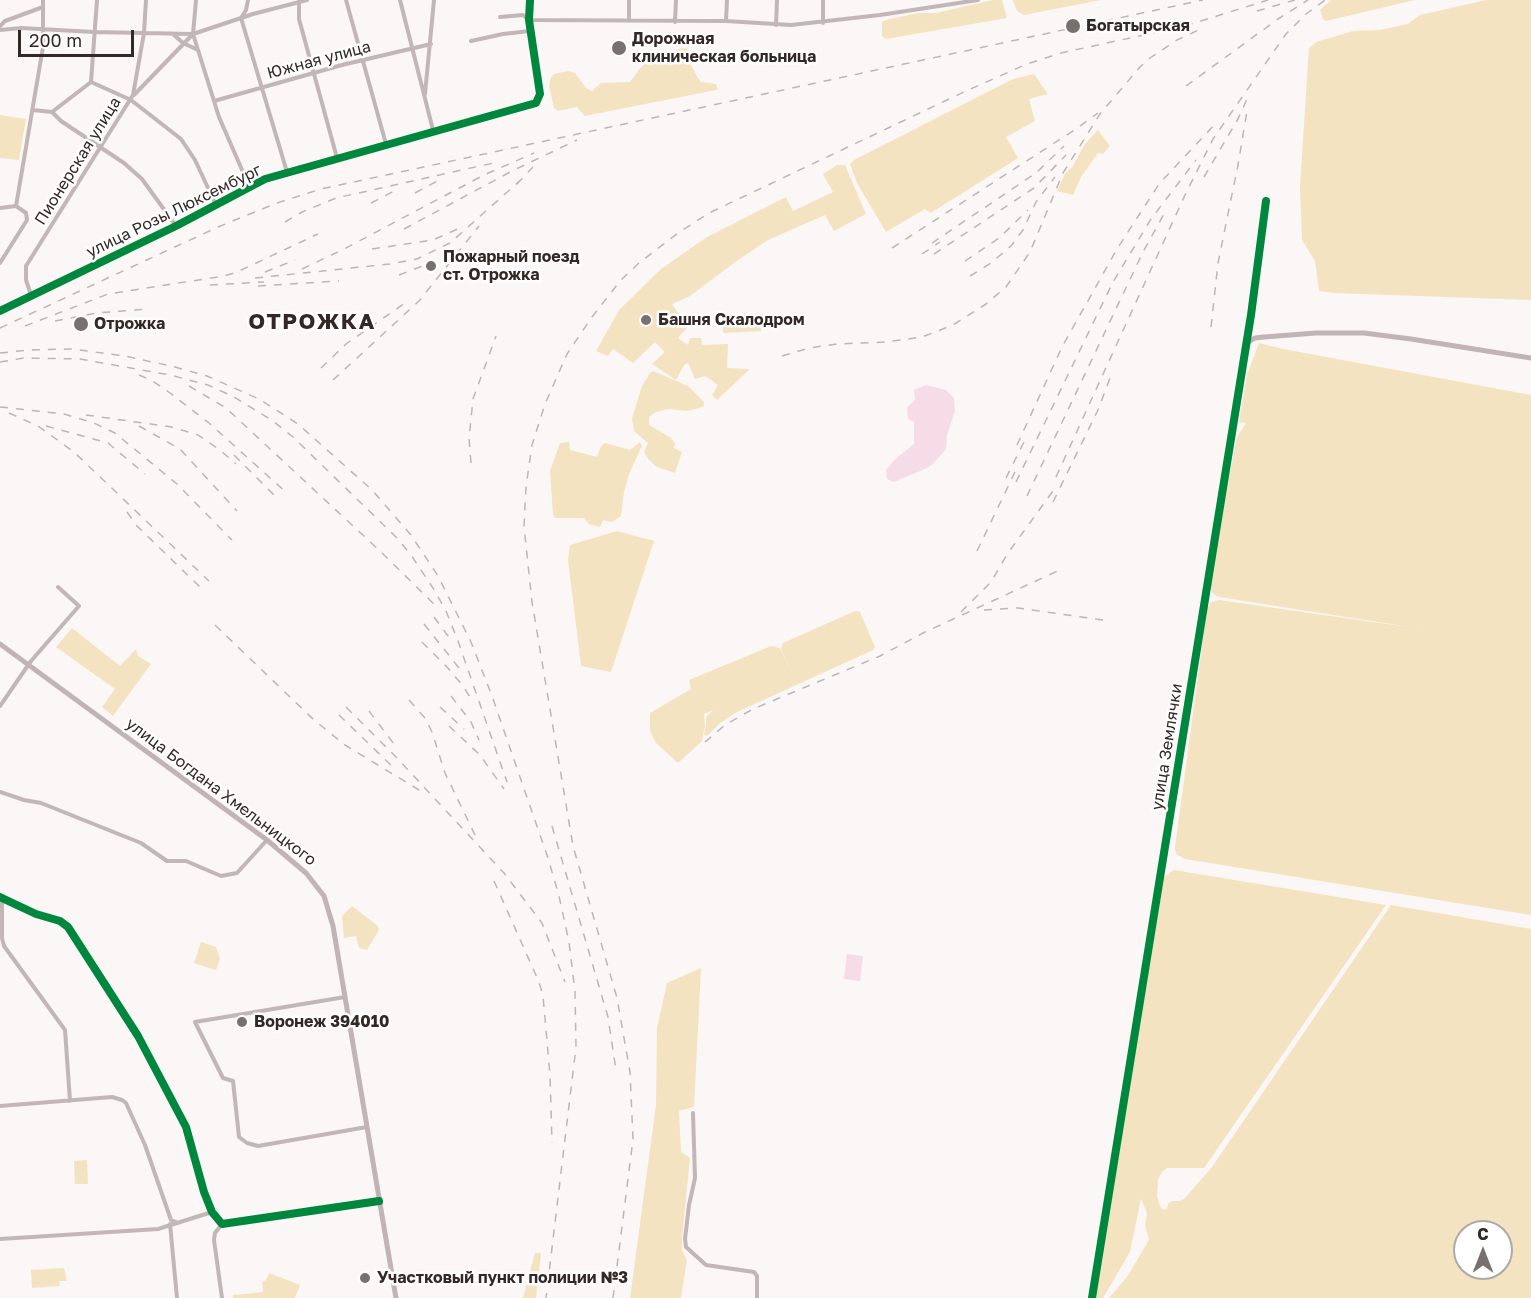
<!DOCTYPE html>
<html>
<head>
<meta charset="utf-8">
<style>
	body { margin:0 }
	#map { position:relative; width:1531px; height:1298px; overflow:hidden; background:#faf7f6; font-family:"Golos Text",sans-serif }
	canvas { display:block }
	.north { position:absolute; left:1453px; top:1220px; width:60px; height:60px; box-sizing:border-box; background:#fff; border:2px solid #ada9a8; border-radius:50%; rotate:0deg; font-size:16px; font-weight:700; line-height:24px; text-align:center; color:#322825 }
	.north::after { content:''; display:block; margin:auto; width:21px; height:27px; background:#78706e; clip-path:polygon(50% 0,100% 100%,50% 72%,0 100%) }
	.scale { position:absolute; left:18px; top:30px; width:116px; height:27px; box-sizing:border-box; border:3px solid #322825; border-top:0; padding-left:8px; font-size:18px; line-height:21px; white-space:nowrap; color:#322825; -webkit-text-stroke:4px #fff; paint-order:stroke }
</style>
</head>
<body>
<div id="map">
<canvas width="1531" height="1298"></canvas>
<div class="north">С</div>
<div class="scale">200 m</div>
</div>
<script>
const ctx = document.querySelector('canvas').getContext('2d');
ctx.lineJoin = 'round';
function fill(path, color) { ctx.fillStyle = color; ctx.fill(path, 'evenodd'); }
const shape = rows => new Path2D(rows.map(r => 'M' + r).join(''));
function stroke(path, color, width, dash) { ctx.strokeStyle = color; ctx.lineWidth = width; ctx.lineCap = dash ? 'butt' : 'round'; ctx.setLineDash(dash || []); ctx.stroke(path); }
function label(font, color, halo, rows, align = 'center') {
  ctx.font = font + ' "Golos Text",sans-serif'; ctx.lineWidth = 5; ctx.setLineDash([]); ctx.textBaseline = 'middle'; ctx.strokeStyle = halo; ctx.fillStyle = color; for (const [text, x, y, turn = 0] of rows) {
    ctx.save(); ctx.translate(x, y); ctx.rotate((+turn || 0) * Math.PI / 180); ctx.textAlign = isNaN(turn) ? turn : align; if (halo) ctx.strokeText(text, 0, 0); ctx.fillText(text, 0, 0); ctx.restore();
  }
}
const green = shape([
	[993,0,1002,0,1007,18,886,39,882,36,882,22,886,20,918,13,936,13],
	[1013,0,1101,0,1024,15,1017,11],
	[1331,0,1415,0,1326,21,1323,19,1320,10],
	[1486,0,1531,0,1531,300,1334,293,1319,291,1315,261,1302,240,1300,186,1309,48,1316,42,1353,31,1380,30,1408,24,1420,15],
	[684,48,689,50,690,63,698,78,701,82,716,84,718,89,716,90,585,116,577,107,558,111,554,108,549,86,551,77,554,74,568,71,575,73,586,88,592,91,601,83,630,82,641,67,648,62,660,58,665,59,678,49],
	[1034,74,1048,94,1029,99,1035,121,1006,137,1018,158,931,213,925,209,886,232,857,183,850,164,854,160,1013,79],
	[0,115,26,119,19,160,0,158],
	[1098,130,1110,146,1103,154,1098,153,1081,177,1073,195,1057,191,1065,174,1072,167,1085,144],
	[837,165,845,165,866,214,834,231,825,215,768,240,738,260,690,296,672,304,688,327,678,338,688,345,690,338,701,338,702,345,728,344,727,368,750,369,717,400,712,395,718,385,705,376,695,379,688,363,684,365,676,380,652,364,665,352,655,342,633,363,613,349,608,356,596,351,619,310,661,269,707,237,786,197,793,211,833,192,823,174],
	[760,313,761,331,723,333,722,316],
	[1259,343,1283,349,1531,395,1531,915,1185,859,1176,854,1175,847,1207,609,1211,602,1219,600,1422,629,1219,597,1213,594,1210,589,1211,572,1237,437,1246,423,1271,375,1246,423,1239,422,1247,375],
	[653,371,688,386,704,402,704,406,696,409,687,411,668,409,656,412,649,417,649,425,671,438,675,444,674,448,682,452,675,473,657,467,649,460,644,452,648,443,634,431,632,418,642,386,650,373],
	[569,442,570,450,597,457,601,446,605,443,630,450,640,442,642,446,629,474,624,492,621,516,612,522,603,520,600,527,589,524,584,518,555,518,553,515,550,471,560,443],
	[617,531,654,541,611,672,581,666,568,560,570,545],
	[855,611,860,612,875,647,873,650,735,713,719,724,707,736,704,735,706,724,706,717,713,710,704,714,705,725,702,741,678,763,656,743,650,731,650,713,691,689,689,680,771,646,780,648,793,675,781,649,783,643],
	[72,628,120,666,136,649,138,656,151,664,113,716,102,707,115,689,56,647],
	[1174,870,1386,905,1204,1168,1167,1168,1162,1172,1158,1179,1157,1196,1160,1206,1163,1210,1167,1209,1168,1204,1172,1201,1180,1201,1185,1198,1212,1167,1391,905,1531,929,1531,1298,1109,1298,1127,1277,1149,1240,1145,1225,1147,1213,1141,1199,1130,1252,1103,1298,1095,1298,1164,877],
	[1465,1232,1501,1232,1501,1268,1465,1268],
	[352,906,378,926,379,930,367,950,359,948,356,936,344,938,342,916],
	[201,942,216,947,220,959,216,970,194,963],
	[701,968,694,1107,679,1111,681,1152,690,1158,682,1238,682,1250,687,1260,681,1298,630,1298,656,1105,657,1028,667,983],
	[87,1160,88,1184,75,1184,74,1161],
	[535,1253,541,1253,536,1298,523,1298],
	[64,1268,67,1281,59,1281,60,1286,32,1288,31,1270],
	[269,1273,300,1285,295,1298,233,1298,233,1295,263,1292,262,1282,266,1280]
]);
const water = shape([
	[926,385,946,390,954,398,955,411,947,435,946,449,934,463,927,468,894,482,887,479,886,470,894,460,914,444,914,422,908,419,907,407,915,400,914,390],
	[847,954,863,956,860,981,844,979]
]);
const street = shape([
	[196,0,193,34,198,50,219,117,249,186],
	[248,0,246,10,241,18,287,172],
	[346,0,386,144],
	[400,0,433,130],
	[299,1,299,19,337,158],
	[500,17,523,15,529,20,726,21,791,25,880,15,978,0],
	[629,21,629,0],
	[726,21,727,0],
	[675,22,676,0],
	[823,23,823,0],
	[776,25,777,0],
	[0,26,5,21,43,7],
	[0,30,21,28,94,32,193,34,253,14,307,0],
	[174,35,183,43,198,50],
	[471,41,503,34,530,31],
	[91,82,97,0],
	[425,94,434,0],
	[134,95,193,34],
	[214,101,342,65,431,44],
	[33,110,52,112,91,82,131,100,181,139,195,160,216,205],
	[52,112,61,121,124,163,142,179,176,226],
	[0,208,16,206,43,47,43,0],
	[0,263,27,220,26,213,16,206],
	[31,295,26,280,26,266,133,95,144,33,146,0],
	[1247,343,1266,201],
	[0,706,31,661,79,606,58,587],
	[0,792,24,800,41,803,141,843,167,861,186,861,221,876,237,873,267,840],
	[0,897,36,914,60,921,68,927,138,1036,186,1127,204,1192,212,1212,222,1224,379,1201],
	[2,900,2,938,4,946,65,1030,70,1101],
	[345,997,195,1022,223,1078,233,1081,239,1137,247,1143,258,1146,367,1127],
	[0,1106,112,1097,122,1100,126,1103,145,1145,171,1220,176,1222],
	[693,1113,695,1178,689,1205,685,1239,686,1247,706,1265,754,1272,757,1276,757,1298],
	[170,1224,177,1298],
	[0,1239,158,1229,212,1212],
	[222,1298,214,1240,215,1233,222,1224]
]);
const secondary = shape([
	[0,311,176,226,265,179,536,103,540,94,529,20,530,0],
	[0,644,267,840,306,873,324,896,333,926,396,1298],
	[1092,1298,1222,488,1247,343,1255,338,1264,337,1316,333,1364,333,1411,339,1531,358]
]);
const rail = shape([
	[1257,11,1295,0],
	[1186,86,1278,19,1308,0],
	[1204,177,1238,119,1247,99],
	[517,184,533,167],
	[415,193,441,179],
	[371,203,398,189],
	[285,222,302,212,336,198,498,162],
	[404,229,512,171,577,140],
	[932,243,1036,173,1064,146],
	[892,248,1076,129,1098,113],
	[372,249,433,240,460,228],
	[922,254,940,242],
	[934,254,1034,188,1066,155],
	[965,261,999,238,1028,210],
	[302,269,344,249,484,175,534,153],
	[265,272,295,260],
	[399,275,433,262],
	[970,276,991,263,1011,246,1023,230,1036,202,1055,177],
	[255,278,390,264,417,259,450,243,523,178],
	[210,285,264,282],
	[258,286,339,281],
	[55,321,97,313,147,309],
	[25,326,108,294,224,276,237,272,318,234],
	[1211,327,1218,263,1238,165,1247,111],
	[0,328,218,227,277,203,321,189,1203,0],
	[0,353,28,350,72,349,125,356,175,367,207,376,259,399,298,424,372,490,411,535,438,576,471,642,492,696,548,858,559,896,569,942,575,992,576,1047,546,1298],
	[782,356,809,348,837,344,886,342,922,337,953,325,986,304,1006,287,1030,252,1063,173,1100,114,1140,67,1150,58,1177,40,1203,28],
	[0,362,24,358,80,359,170,375,208,385,234,397,273,421,293,437,396,537,411,555,433,588,446,611,458,641,507,782],
	[321,368,346,344,408,301],
	[139,375,151,380,170,393,209,423,288,494],
	[333,380,419,301,479,226],
	[189,386,226,408,380,551,439,609],
	[0,407,64,414,94,423,115,433,177,484,232,540],
	[9,413,38,426,74,452,209,581],
	[86,415,172,427,198,435,220,450,236,464],
	[46,426,108,443,145,474],
	[139,426,180,449,237,511],
	[1017,445,1062,347,1117,249,1159,184,1218,121],
	[234,455,279,500],
	[471,463,469,439,473,399,496,336],
	[1056,477,1185,195,1213,139,1286,34,1306,14,1325,0],
	[1006,478,1026,438],
	[1016,482,1113,282,1151,219,1196,160],
	[1027,496,1143,252,1164,214],
	[1053,502,1098,410,1112,373],
	[127,512,137,526,201,588],
	[977,551,1015,472],
	[984,610,1018,608,1103,620],
	[961,612,991,582,1008,553,1053,491],
	[434,617,451,640],
	[424,624,463,673],
	[215,625,314,720,345,745,424,793],
	[422,642,447,667,463,686,473,702],
	[451,696,471,722,479,740],
	[409,700,425,718,432,732,445,773,475,835],
	[346,707,396,757,504,873,542,923,565,982],
	[440,707,464,729],
	[369,711,394,744],
	[339,715,395,769],
	[449,726,480,755,504,789],
	[705,742,725,725,753,709,880,656,923,633,1064,568],
	[552,826,608,1017,616,1070],
	[494,881,539,982,543,996,550,1075,552,1143],
	[613,1298,633,1139,630,1072,617,998,573,846,532,602,524,526,526,487,532,445,545,404,567,354,592,317,620,281,639,263,678,233,709,213,966,91,1027,64,1061,53,1185,26,1268,0]
]);
const cycleway = shape([
	[0,311,176,226,265,179,536,103,540,94,529,20,530,0],
	[0,897,36,914,60,921,68,927,138,1036,186,1127,204,1192,212,1212,222,1224,379,1201],
	[1092,1298,1251,315,1266,201]
]);
const markers = [
	[1073,26,8,"#78706e"],
	[619,48,8,"#78706e"],
	[431,266,6,"#78706e"],
	[646,320,6,"#78706e"],
	[81,324,8,"#78706e"],
	[242,1022,6,"#78706e"],
	[365,1278,6,"#78706e"]
];
const poiNames = [
	["Богатырская",1086,26],
	["Дорожная",632,39],
	["клиническая больница",632,57],
	["Пожарный поезд",443,257],
	["ст. Отрожка",443,275],
	["Башня Скалодром",658,320],
	["Отрожка",94,324],
	["Воронеж 394010",254,1022],
	["Участковый пункт полиции №3",377,1278]
];
const streetNames = [
	["Южная улица",319,60,-15],
	["Пионерская улица",78,161,-58],
	["улица Розы Люксембург",174,211,-26],
	["улица Землячки",1167,747,-81],
	["улица Богдана Хмельницкого",221,792,37]
];
const districtNames = [
	["ОТРОЖКА",312,322]
];
fill(green, '#f4e3c0');
fill(water, '#f6dce7');
stroke(street, '#c3b6b6', 4);
stroke(secondary, '#c2b4b5', 5);
stroke(rail, '#beb6b6', 1.5, [8, 8]);
stroke(cycleway, '#00873e', 8);
for (const [x, y, r, color] of markers) { const dot = new Path2D(); dot.arc(x, y, r, 0, 2 * Math.PI); ctx.fillStyle = color; ctx.fill(dot); stroke(dot, '#fff', 2); }
label('bold 16px', '#322825', '#fff', poiNames, 'left');
label('16px', '#322825', '#fff', streetNames);
ctx.letterSpacing = '1.5px';
label('bold 22px', '#322825', '#fff', districtNames);
ctx.letterSpacing = '0px';
</script>
</body>
</html>
